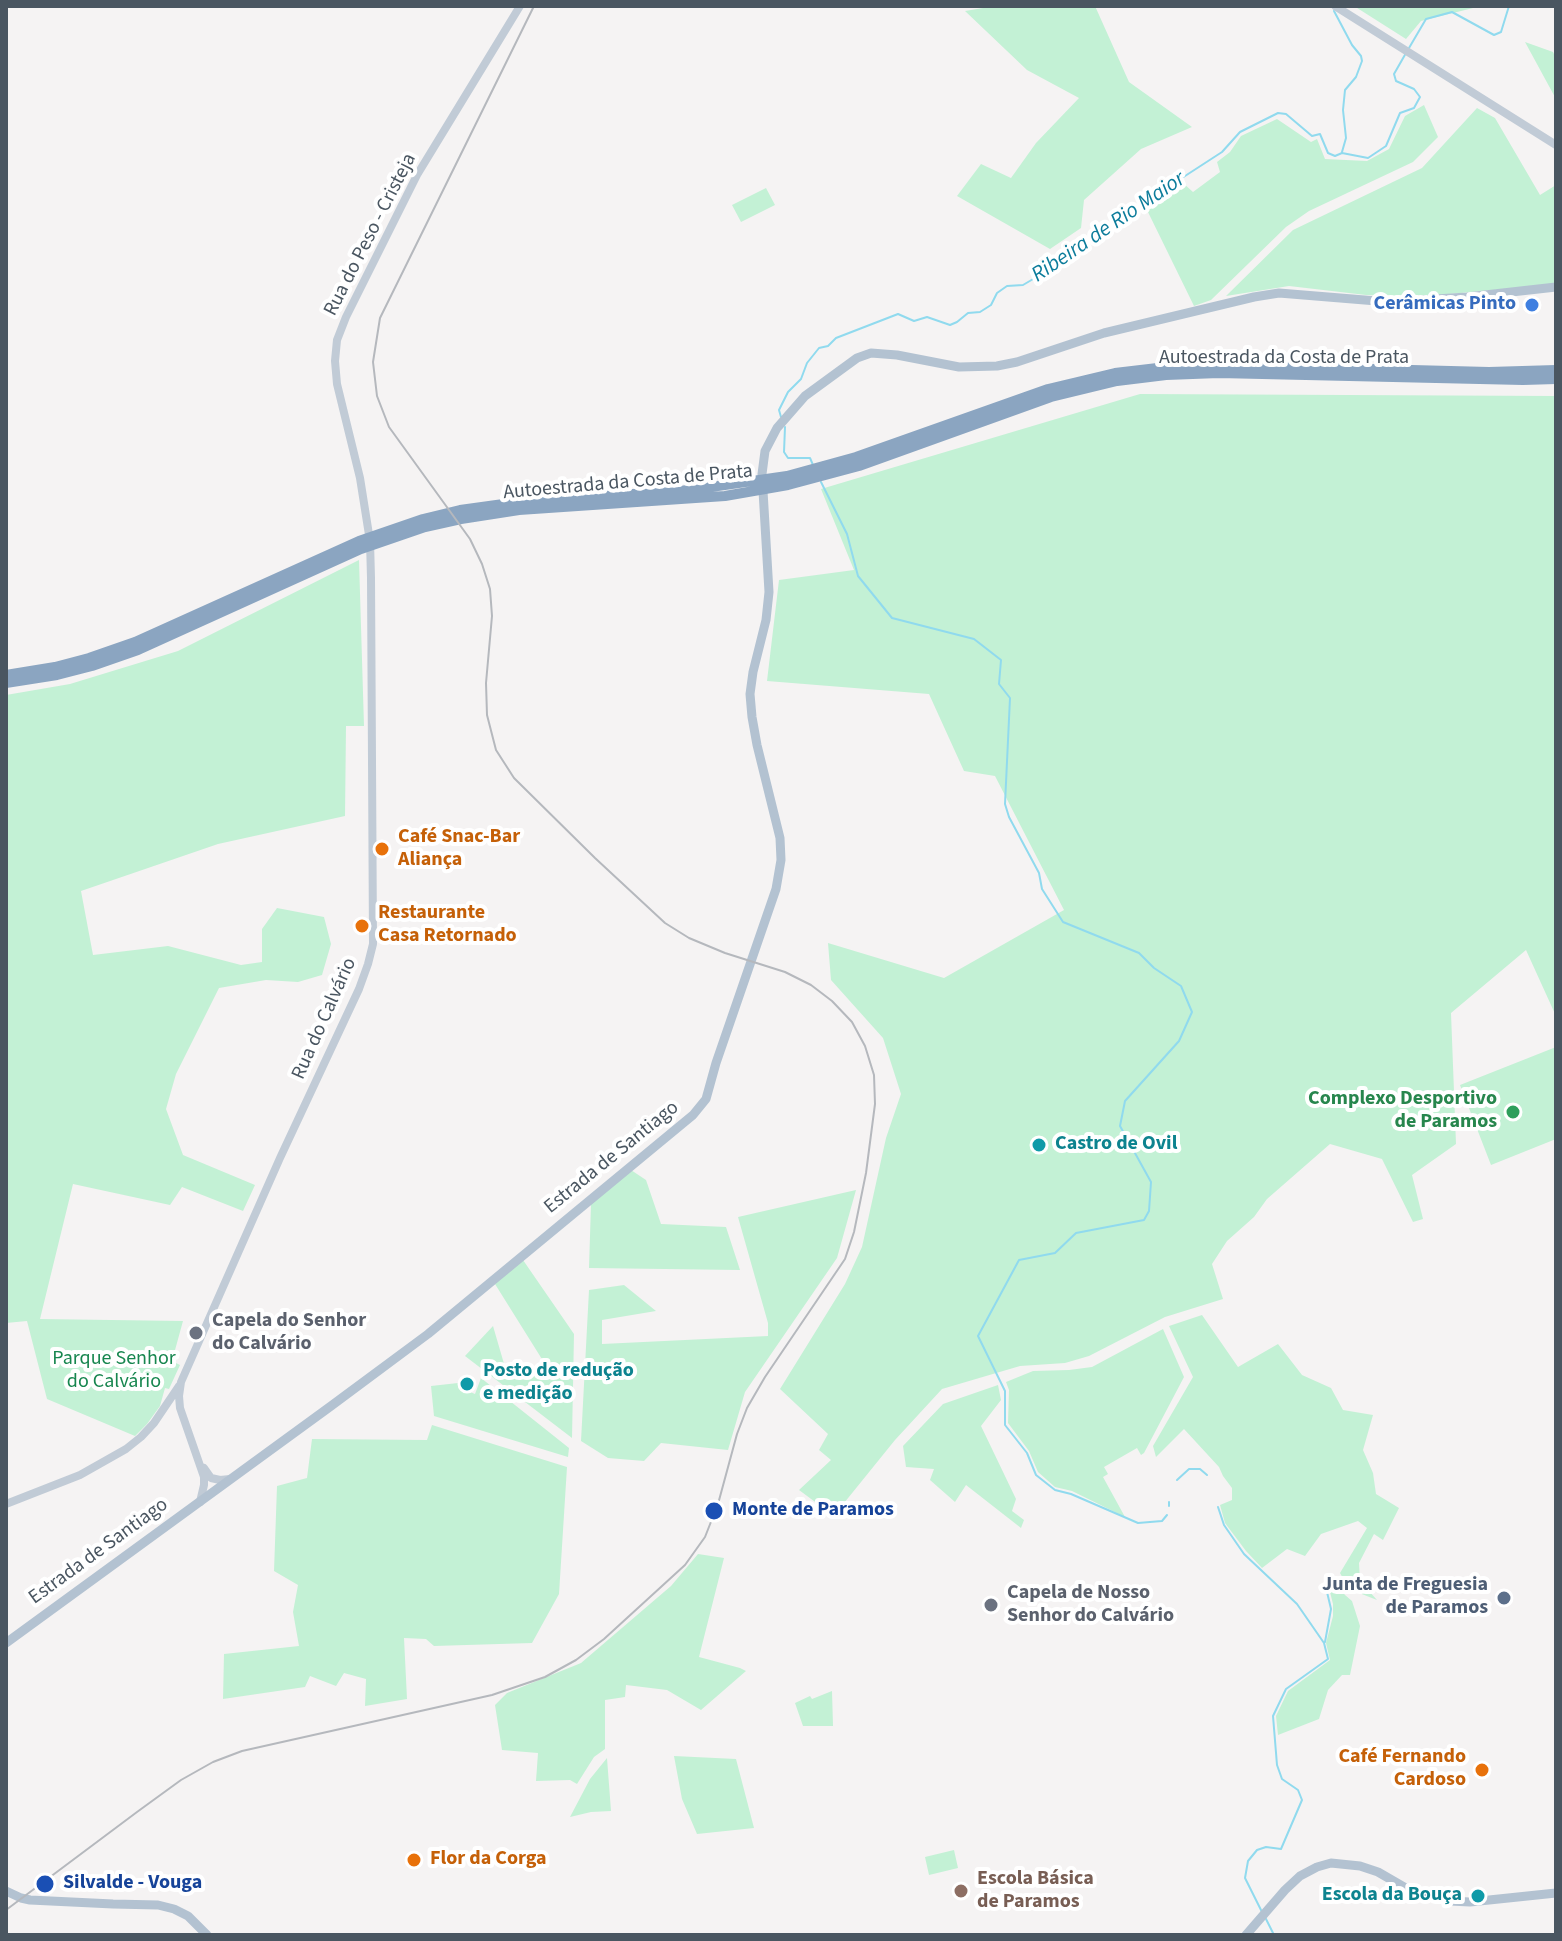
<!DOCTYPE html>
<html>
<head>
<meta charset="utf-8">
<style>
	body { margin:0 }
	#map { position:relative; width:1562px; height:1941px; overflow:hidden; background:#f5f3f3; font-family:"Source Sans 3",sans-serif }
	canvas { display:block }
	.frame { position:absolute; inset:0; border:8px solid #4a5661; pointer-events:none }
</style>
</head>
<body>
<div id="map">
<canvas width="1562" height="1941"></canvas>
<div class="frame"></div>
</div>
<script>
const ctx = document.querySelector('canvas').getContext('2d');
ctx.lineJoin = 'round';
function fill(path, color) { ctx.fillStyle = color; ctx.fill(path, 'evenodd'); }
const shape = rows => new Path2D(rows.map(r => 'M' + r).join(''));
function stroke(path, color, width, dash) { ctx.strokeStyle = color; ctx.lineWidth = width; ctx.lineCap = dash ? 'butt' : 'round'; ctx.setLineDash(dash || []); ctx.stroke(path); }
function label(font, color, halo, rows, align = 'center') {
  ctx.font = font + ' "Source Sans 3",sans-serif'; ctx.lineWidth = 8; ctx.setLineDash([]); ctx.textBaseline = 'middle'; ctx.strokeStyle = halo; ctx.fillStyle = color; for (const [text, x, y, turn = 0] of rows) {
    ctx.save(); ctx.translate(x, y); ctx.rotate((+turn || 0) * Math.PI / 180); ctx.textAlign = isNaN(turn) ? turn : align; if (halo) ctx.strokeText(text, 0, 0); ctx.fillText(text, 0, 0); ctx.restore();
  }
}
const green = shape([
	[995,6,1095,6,1129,82,1192,127,1141,149,1084,200,1081,228,1050,249,957,196,981,164,1011,178,1036,143,1079,98,1027,70,965,11],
	[1354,6,1481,6,1421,21,1406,39],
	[1525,42,1553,52,1556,58,1556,99],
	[1424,105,1438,137,1413,162,1309,211,1286,227,1211,300,1194,306,1146,208,1183,183,1193,192,1220,172,1217,162,1230,152,1241,136,1277,119,1311,142,1317,139,1325,159,1367,161,1389,149,1405,116],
	[1477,108,1495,118,1540,195,1556,185,1556,282,1549,285,1416,297,1366,295,1289,286,1226,296,1293,230,1422,168],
	[766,188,775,205,741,222,732,205],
	[1140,394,1556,396,1556,1016,1526,950,1451,1013,1456,1144,1412,1175,1423,1219,1413,1222,1382,1159,1330,1144,1267,1199,1254,1217,1227,1241,1212,1264,1223,1299,1165,1317,1089,1356,1065,1363,1020,1366,942,1389,895,1440,840,1508,830,1513,799,1490,831,1460,819,1450,828,1434,780,1389,845,1284,862,1247,886,1138,901,1094,883,1038,831,980,828,943,944,978,1064,910,995,776,964,771,929,694,767,681,779,580,854,570,821,489],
	[359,560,364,726,346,726,345,816,218,844,81,891,93,955,168,946,241,965,262,962,262,929,277,908,324,917,331,944,322,975,298,982,266,980,219,988,176,1074,166,1109,183,1155,255,1185,243,1211,182,1187,170,1205,73,1184,40,1319,183,1321,172,1361,180,1365,169,1389,165,1388,160,1406,147,1424,135,1436,47,1399,27,1321,6,1323,6,695,70,684,178,651],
	[1556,1047,1556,1139,1491,1165,1460,1085],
	[631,1170,646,1180,661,1224,726,1227,740,1270,589,1268,591,1204],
	[856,1190,837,1258,745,1392,728,1450,661,1443,644,1461,608,1458,581,1441,589,1290,624,1285,656,1311,602,1320,602,1344,768,1336,768,1323,738,1217],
	[523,1260,574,1334,572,1438,465,1356,493,1326,507,1374,550,1372,495,1284],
	[1202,1315,1238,1367,1278,1344,1302,1375,1331,1388,1343,1410,1373,1415,1363,1450,1373,1473,1376,1494,1399,1508,1383,1540,1374,1534,1359,1563,1360,1581,1377,1600,1349,1589,1340,1573,1367,1528,1358,1521,1321,1534,1305,1556,1287,1549,1262,1568,1246,1551,1225,1523,1220,1505,1232,1500,1232,1488,1223,1476,1219,1467,1184,1429,1156,1457,1153,1446,1193,1377,1169,1326],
	[1163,1329,1184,1377,1144,1453,1141,1455,1137,1448,1104,1467,1108,1474,1103,1477,1125,1517,1072,1491,1055,1487,1038,1472,1029,1451,1008,1423,1009,1390,1006,1382,1033,1371,1069,1370,1092,1367],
	[481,1378,569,1448,568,1457,434,1416,431,1386,458,1383,463,1389,475,1394],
	[998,1385,1001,1400,981,1426,1016,1499,1012,1511,1024,1520,1021,1528,966,1485,955,1502,930,1480,934,1469,906,1467,903,1446,943,1404],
	[432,1425,567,1467,559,1594,532,1643,434,1646,426,1639,404,1638,407,1699,365,1706,366,1679,344,1673,336,1686,310,1676,305,1687,223,1699,224,1654,299,1646,293,1612,298,1585,274,1571,277,1486,307,1478,312,1439,427,1440],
	[698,1554,724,1558,699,1657,740,1668,746,1671,701,1710,667,1690,626,1685,625,1697,605,1700,605,1749,594,1757,577,1784,570,1780,536,1781,538,1753,502,1750,495,1705,507,1693,581,1663,671,1586],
	[1333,1580,1345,1595,1352,1601,1360,1626,1350,1675,1342,1675,1328,1690,1319,1719,1278,1735,1276,1716,1288,1691,1330,1660,1326,1643,1333,1616,1333,1604,1328,1584],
	[832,1691,833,1726,803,1726,795,1703,810,1696,812,1699],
	[674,1756,736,1759,754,1828,697,1834,682,1799],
	[607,1758,611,1811,591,1812,570,1817,590,1779],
	[954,1850,958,1868,929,1875,925,1857]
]);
const stream = shape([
	[1334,11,1352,45,1361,56,1362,61,1356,77,1345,90,1343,110,1346,138,1342,152],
	[1409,48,1426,19,1452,12,1494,35,1501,32,1509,6],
	[781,417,779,410,788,392,801,379,807,363,819,348,828,346,836,338,898,314,914,321,927,317,950,325,957,322,968,313,980,312,991,305,997,293,1007,286,1023,285,1045,272,1063,256,1114,223,1121,220,1128,213,1222,152,1240,132,1278,113,1286,114,1312,136,1320,134,1328,153,1335,156,1342,153,1368,158,1386,146,1400,113,1414,108,1420,97,1414,89,1396,81,1394,74,1406,53],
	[785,427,784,452,788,458,810,458,813,465],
	[821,482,847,534,858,576,892,618,974,639,1001,660,999,684,1010,698,1005,804,1009,817,1039,873,1042,889,1063,922,1139,953,1154,968,1181,986,1192,1012,1179,1041,1125,1101,1120,1126,1151,1182,1149,1211,1144,1220,1076,1233,1055,1253,1019,1260,978,1336,1005,1391,1005,1425,1027,1453,1036,1475,1055,1490,1071,1494,1138,1523,1162,1521,1167,1515],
	[1177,1480,1189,1469,1200,1469,1207,1475],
	[1169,1502,1169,1506],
	[1218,1507,1224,1525,1244,1554,1297,1604,1324,1643,1328,1659,1286,1689,1273,1716,1277,1765,1282,1779,1298,1790,1302,1800,1281,1849,1266,1847,1257,1850,1248,1861,1245,1878,1262,1912],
	[1325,1642,1331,1609,1327,1592],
	[1265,1917,1274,1935]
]);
const secondary = shape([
	[1335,6,1556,145],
	[204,1468,211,1478,220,1480,230,1479],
	[200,1502,204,1485,204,1477,180,1408,179,1396,181,1382,280,1158,359,989,368,964,373,944,371,578,370,541,360,478,337,384,335,361,337,340,346,317,417,175,520,6],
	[6,1504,80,1475,126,1449,141,1437,154,1423,179,1386]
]);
const primary = shape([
	[6,1643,331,1406,428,1334,693,1115,706,1099,716,1063,776,889,781,860,780,838,757,745,752,717,750,694,753,672,766,620,769,592,762,474,765,451,777,428,805,396,857,358,871,353,897,355,959,367,997,366,1017,362,1104,333,1254,297,1279,293,1389,302,1467,297,1556,287],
	[6,1891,21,1898,30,1900,113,1904,158,1905,174,1909,188,1916,207,1935],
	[1246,1935,1285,1890,1300,1876,1317,1867,1331,1863,1360,1866,1378,1872,1416,1894,1450,1901,1470,1902,1556,1893]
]);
const highway = shape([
	[6,675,55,667,89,658,135,642,359,541,423,519,460,510,518,502,690,490,787,476,856,457,1048,389,1115,373,1166,367,1219,365,1489,372,1556,370],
	[6,683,57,675,92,666,138,650,361,549,425,527,461,519,519,510,725,496,788,485,859,466,1051,397,1117,381,1166,375,1219,373,1523,380,1556,379]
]);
const rail = shape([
	[6,1910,137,1812,181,1780,213,1762,242,1751,492,1695,545,1677,576,1660,604,1639,685,1565,705,1537,718,1504,737,1434,747,1408,765,1377,845,1259,854,1232,866,1173,875,1104,874,1075,865,1046,852,1022,832,1001,811,985,785,972,725,953,689,938,665,923,595,858,514,778,496,750,487,715,486,683,492,616,490,589,482,564,470,539,389,427,377,396,373,362,380,318,534,6]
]);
const markers = [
	[1532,305,8,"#3f7fe0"],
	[382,849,8,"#e8710a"],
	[362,926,8,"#e8710a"],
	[1513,1112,8,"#2e9e5b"],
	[1039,1145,8,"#0f9aa8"],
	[196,1333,8,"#6b7280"],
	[467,1384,8,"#0f9aa8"],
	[714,1511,10,"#1a4fb4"],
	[1504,1598,8,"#5c6f8a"],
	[991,1605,8,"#6b7280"],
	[1482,1770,8,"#e8710a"],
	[414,1860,8,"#e8710a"],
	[45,1884,10,"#1a4fb4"],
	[961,1891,8,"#8d6e63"],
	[1478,1896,8,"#0f9aa8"]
];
const streetNames = [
	["Rua do Peso - Cristeja",371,235,-63],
	["Autoestrada da Costa de Prata",1284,359],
	["Autoestrada da Costa de Prata",628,483,-5],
	["Rua do Calvário",325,1019,-66],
	["Estrada de Santiago",612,1158,-39],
	["Estrada de Santiago",99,1552,-36]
];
const shopNames = [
	["Cerâmicas Pinto",1516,305]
];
const foodNames = [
	["Café Snac-Bar",398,838],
	["Aliança",398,861],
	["Restaurante",378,914],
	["Casa Retornado",378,937],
	["Café Fernando",1466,1758,"right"],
	["Cardoso",1466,1781,"right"],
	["Flor da Corga",430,1860]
];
const leisureNames = [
	["Complexo Desportivo",1497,1100],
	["de Paramos",1497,1123]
];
const cultureNames = [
	["Castro de Ovil",1055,1145],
	["Posto de redução",483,1372],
	["e medição",483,1395],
	["Escola da Bouça",1462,1896,"right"]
];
const worshipNames = [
	["Capela do Senhor",212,1322],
	["do Calvário",212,1345],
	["Capela de Nosso",1007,1594],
	["Senhor do Calvário",1007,1617]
];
const parkNames = [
	["Parque Senhor",114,1360],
	["do Calvário",114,1383]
];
const transitNames = [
	["Monte de Paramos",732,1511],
	["Silvalde - Vouga",63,1884]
];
const serviceNames = [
	["Junta de Freguesia",1488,1586],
	["de Paramos",1488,1609]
];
const educationNames = [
	["Escola Básica",977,1880],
	["de Paramos",977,1903]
];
const waterNames = [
	["Ribeira de Rio Maior",1109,228,-34]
];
fill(green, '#c3f1d5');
stroke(stream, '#90daee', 2);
stroke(secondary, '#c1cbd6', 8);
stroke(primary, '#b3c2d1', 9);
stroke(highway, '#8ba5c1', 10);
stroke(rail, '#b5b8bd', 2);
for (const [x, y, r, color] of markers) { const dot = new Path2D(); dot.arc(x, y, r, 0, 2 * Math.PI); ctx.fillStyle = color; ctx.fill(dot); stroke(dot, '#fff', 3); }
label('20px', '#4a5661', '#fff', streetNames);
label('bold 20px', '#366cbe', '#fff', shopNames, 'right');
label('bold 20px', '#c56008', '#fff', foodNames, 'left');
label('bold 20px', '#27864d', '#fff', leisureNames, 'right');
label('bold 20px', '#0d838f', '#fff', cultureNames, 'left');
label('bold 20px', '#5b616d', '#fff', worshipNames, 'left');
label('20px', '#17864f', '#fff', parkNames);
label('bold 20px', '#164399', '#fff', transitNames, 'left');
label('bold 20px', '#4e5e75', '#fff', serviceNames, 'right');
label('bold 20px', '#785e54', '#fff', educationNames, 'left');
label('italic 22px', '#0c7c9b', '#fff', waterNames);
</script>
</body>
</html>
